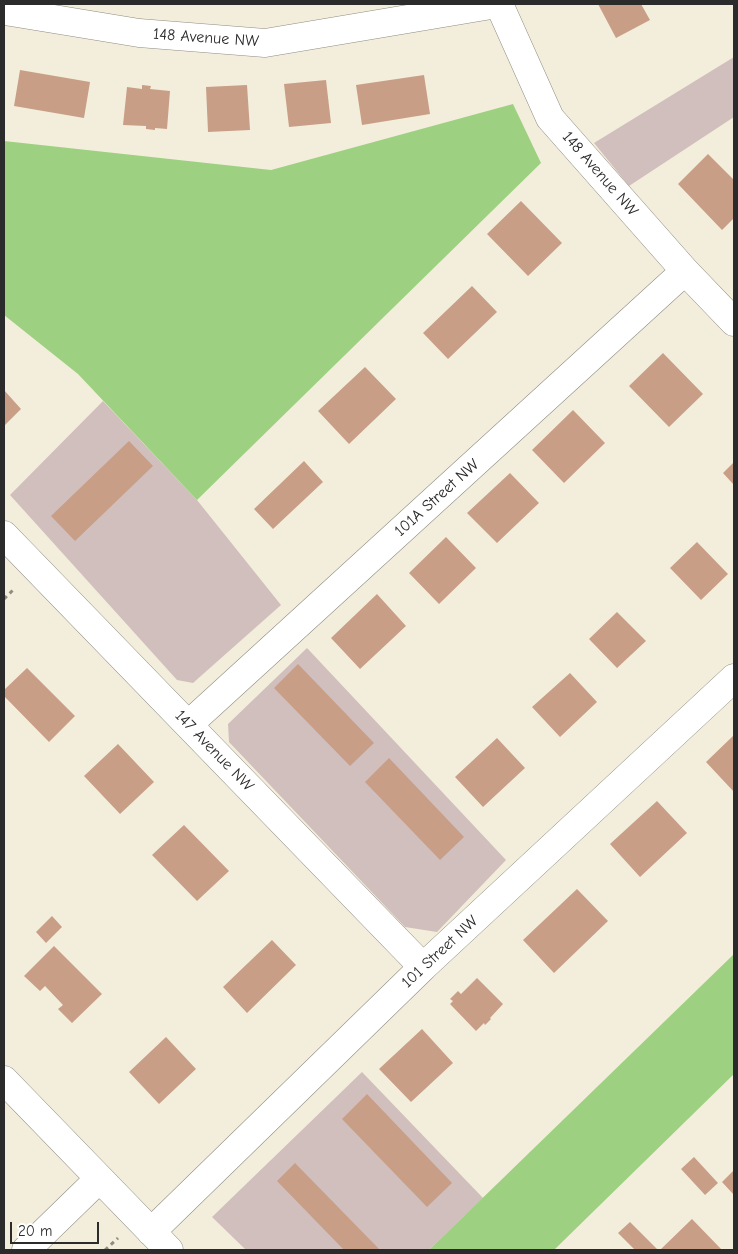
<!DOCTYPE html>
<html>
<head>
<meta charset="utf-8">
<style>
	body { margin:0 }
	#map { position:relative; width:738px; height:1254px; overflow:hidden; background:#f3eedb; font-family:"Comic Neue",sans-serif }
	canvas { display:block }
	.frame { position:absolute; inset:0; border:5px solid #2b2b2b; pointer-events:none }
	.scale { position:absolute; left:10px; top:1222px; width:89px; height:22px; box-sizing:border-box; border:2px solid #2b2b2b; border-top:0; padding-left:6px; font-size:15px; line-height:18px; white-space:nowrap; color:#2b2b2b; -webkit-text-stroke:4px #fff; paint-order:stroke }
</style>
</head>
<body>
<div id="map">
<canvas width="738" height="1254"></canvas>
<div class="frame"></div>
<div class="scale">20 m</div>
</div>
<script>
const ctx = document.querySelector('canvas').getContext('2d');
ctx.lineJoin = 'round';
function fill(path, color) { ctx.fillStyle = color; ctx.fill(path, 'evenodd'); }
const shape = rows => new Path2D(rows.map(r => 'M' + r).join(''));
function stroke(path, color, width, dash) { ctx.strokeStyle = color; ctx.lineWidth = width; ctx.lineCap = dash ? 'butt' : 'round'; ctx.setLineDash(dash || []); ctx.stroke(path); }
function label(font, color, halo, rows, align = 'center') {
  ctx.font = font + ' "Comic Neue",sans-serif'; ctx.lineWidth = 4; ctx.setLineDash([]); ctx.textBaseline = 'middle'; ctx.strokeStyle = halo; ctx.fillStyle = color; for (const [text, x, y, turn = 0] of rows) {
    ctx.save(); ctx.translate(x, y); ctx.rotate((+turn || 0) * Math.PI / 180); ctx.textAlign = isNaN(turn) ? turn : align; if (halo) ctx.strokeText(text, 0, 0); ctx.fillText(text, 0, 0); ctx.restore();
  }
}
const industrial = shape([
	[734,57,734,117,629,186,594,143],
	[103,401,197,500,281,605,193,683,177,680,10,495],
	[307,648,506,860,437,932,405,927,229,742,228,724],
	[362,1072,483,1198,429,1250,246,1250,212,1217]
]);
const green = shape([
	[513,104,541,163,197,500,78,374,4,315,4,141,271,170],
	[734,954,734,1074,554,1250,429,1250]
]);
const building = shape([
	[598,4,641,4,650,20,616,38],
	[20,70,90,82,84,118,14,106],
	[424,75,430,114,362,125,356,85],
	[326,80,331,123,289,127,284,84],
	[142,85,151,86,150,89,170,91,167,129,155,128,155,130,146,129,146,126,123,125,127,87,142,89],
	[247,85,250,130,208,132,206,87],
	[708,154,734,180,734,218,722,230,678,184],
	[521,201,562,243,528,276,487,234],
	[472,286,497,312,448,359,423,333],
	[663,353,703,394,669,427,629,386],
	[365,367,396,399,349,444,318,411],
	[4,390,21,409,4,426],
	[573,410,605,443,564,483,532,450],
	[129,441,153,466,75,541,51,516],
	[304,461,323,482,273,529,254,509],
	[734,462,734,485,723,473],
	[510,473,539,503,497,543,467,513],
	[446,537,476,568,439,604,409,573],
	[697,542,728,574,701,600,670,568],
	[377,594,406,626,360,669,331,638],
	[617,612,646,641,617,668,589,639],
	[298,664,374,743,350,766,274,688],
	[27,668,75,716,49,742,4,696,4,690],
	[570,673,597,702,560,737,532,707],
	[734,735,734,792,706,762],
	[497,738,525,768,483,807,455,777],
	[118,744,154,782,120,814,84,776],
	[389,758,464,837,440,860,365,782],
	[657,801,687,833,640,877,610,844],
	[184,825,229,871,197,901,152,855],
	[577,889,608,921,554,973,523,940],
	[52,916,62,927,46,943,36,932],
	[272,940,296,965,247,1013,223,987],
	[54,946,102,994,72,1023,58,1009,63,1005,45,986,40,991,24,976],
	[477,978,503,1004,490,1018,491,1019,485,1025,484,1023,476,1031,450,1004,453,1001,450,999,458,991,461,994],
	[422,1029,453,1063,411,1102,379,1069],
	[166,1037,196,1069,159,1104,129,1072],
	[367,1094,452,1183,427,1207,342,1119],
	[694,1157,718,1183,705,1195,681,1169],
	[295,1163,380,1250,344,1250,277,1181],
	[734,1170,734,1195,722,1182],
	[692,1219,722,1250,662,1250,661,1249],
	[630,1222,658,1250,635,1250,618,1233]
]);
const path = shape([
	[4,599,15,588],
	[105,1250,118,1238]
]);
const minor = shape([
	[499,4,550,118,685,271,734,322],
	[4,10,11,12,139,33,265,43,497,4],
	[4,535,423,967],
	[189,724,685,271],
	[4,1080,169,1250],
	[151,1232,423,967,734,678],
	[26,1250,99,1179]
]);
const streetNames = [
	["148 Avenue NW",206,38,4],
	["148 Avenue NW",600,174,49],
	["101A Street NW",437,498,-42],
	["147 Avenue NW",214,751,46],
	["101 Street NW",440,952,-43]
];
fill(industrial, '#d1bfbd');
fill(green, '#9dd181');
fill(building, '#c99e86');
stroke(minor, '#8f8c83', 29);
stroke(path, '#8f8c83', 3, [4, 4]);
stroke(minor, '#fff', 28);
label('16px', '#2b2b2b', '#fff', streetNames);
</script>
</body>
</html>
